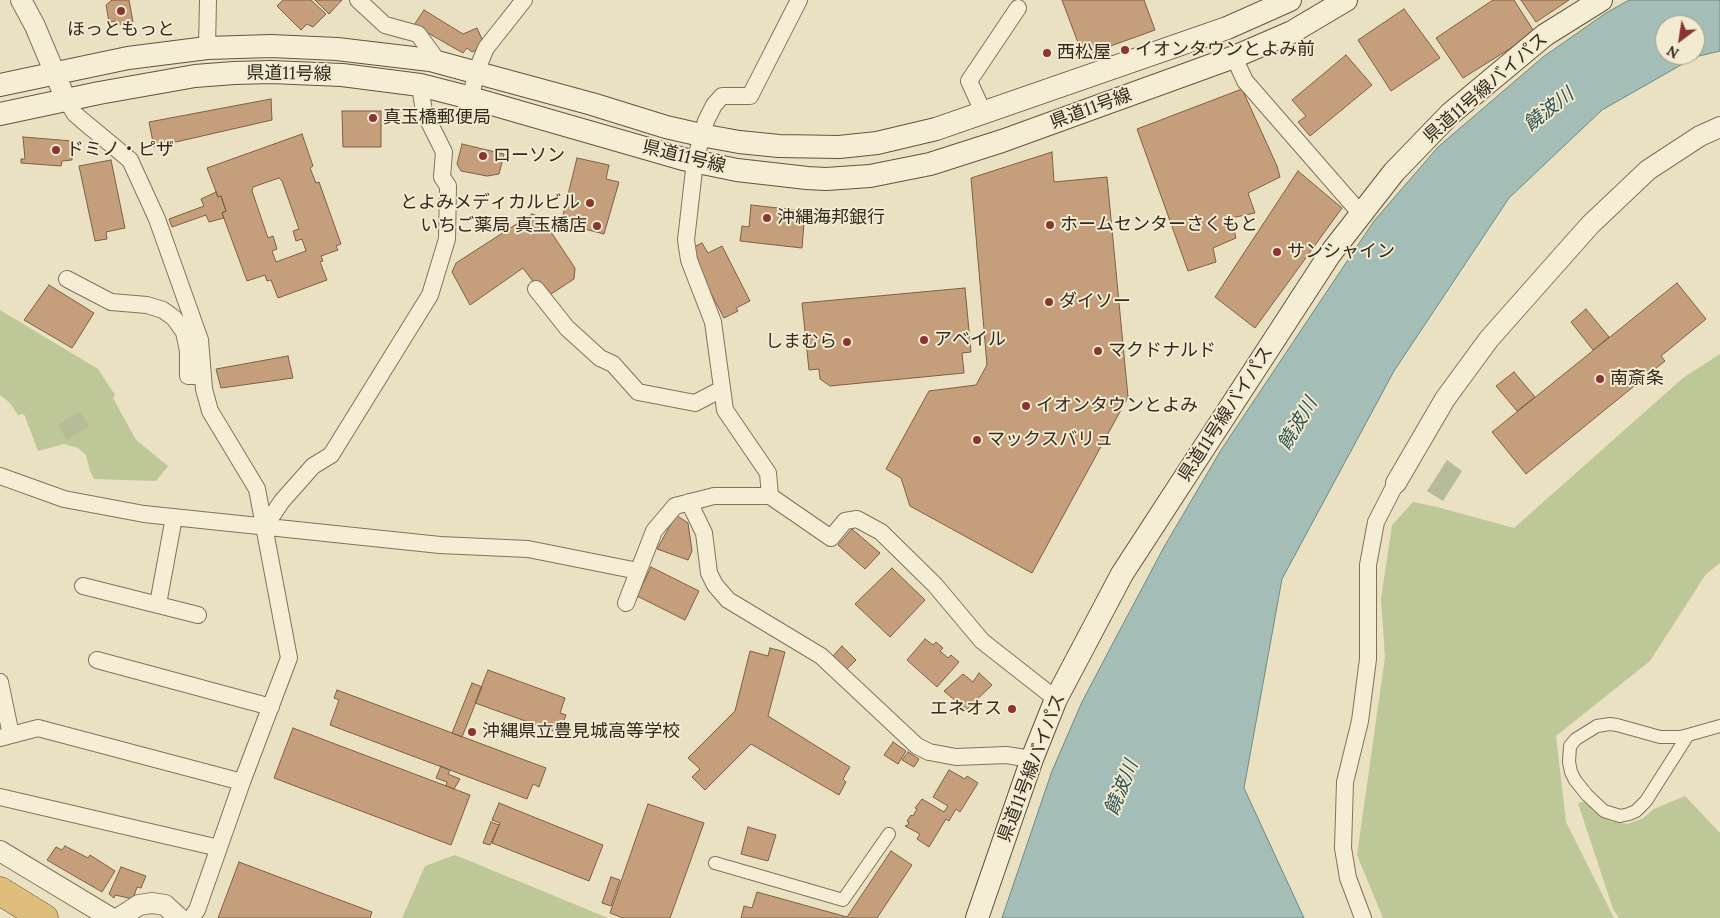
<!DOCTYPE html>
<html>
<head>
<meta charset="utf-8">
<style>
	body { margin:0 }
	#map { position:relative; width:1720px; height:918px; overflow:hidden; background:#eae0c2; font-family:Lora,serif }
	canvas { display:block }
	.north { position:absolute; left:1655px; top:15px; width:50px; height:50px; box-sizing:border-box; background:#f2ebd1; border:1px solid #a69d89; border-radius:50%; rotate:211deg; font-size:14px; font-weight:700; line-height:20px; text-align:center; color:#33291e }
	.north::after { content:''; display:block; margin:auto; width:18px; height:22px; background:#8c3530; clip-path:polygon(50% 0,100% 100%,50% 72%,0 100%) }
</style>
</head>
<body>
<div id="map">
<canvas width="1720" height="918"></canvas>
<div class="north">N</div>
</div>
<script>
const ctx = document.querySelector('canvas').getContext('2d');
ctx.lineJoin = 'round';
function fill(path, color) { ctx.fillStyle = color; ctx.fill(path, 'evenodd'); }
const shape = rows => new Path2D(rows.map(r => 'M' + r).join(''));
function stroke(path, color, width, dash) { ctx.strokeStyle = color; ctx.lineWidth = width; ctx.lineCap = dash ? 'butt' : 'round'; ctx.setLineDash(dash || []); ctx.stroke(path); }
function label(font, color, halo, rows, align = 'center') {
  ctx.font = font + ' Lora,"Noto Sans JP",serif'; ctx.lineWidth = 4; ctx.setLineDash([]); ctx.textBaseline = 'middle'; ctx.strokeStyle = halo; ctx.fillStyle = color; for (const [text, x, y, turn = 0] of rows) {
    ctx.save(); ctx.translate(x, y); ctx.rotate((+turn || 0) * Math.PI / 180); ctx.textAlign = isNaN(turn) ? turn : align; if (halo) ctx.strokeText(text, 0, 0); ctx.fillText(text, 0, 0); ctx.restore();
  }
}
const green = shape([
	[0,310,98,369,115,395,113,398,136,440,168,466,156,481,94,479,90,471,86,455,78,448,64,444,38,451,24,414,18,415,9,402,0,395],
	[1720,354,1720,563,1706,574,1650,661,1556,736,1566,822,1614,918,1383,918,1357,855,1385,657,1381,599,1392,525,1413,502,1437,507,1514,528,1683,378],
	[1685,796,1720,833,1720,918,1619,918,1613,909,1578,803,1587,801,1598,812,1610,821,1627,824,1642,819,1654,809],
	[455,855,608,918,402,918,425,866]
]);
const cemetery = shape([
	[80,411,89,426,67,440,58,425],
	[1447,460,1462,471,1443,501,1427,491]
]);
const water = shape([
	[1629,0,1720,0,1720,51,1695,57,1602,110,1509,198,1394,371,1282,579,1244,788,1304,918,1002,918,1052,771,1082,702,1113,643,1164,547,1221,450,1374,221,1438,147,1543,57,1606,13,1629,0],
	[1665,25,1695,25,1695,55,1665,55,1665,25]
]);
const building = shape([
	[112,0,129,0,133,22,116,25,115,21,109,22,106,5,112,0],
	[283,0,311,0,326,14,313,27,307,24,301,30,277,6,283,0],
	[315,0,342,0,329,14,315,0],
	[1062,0,1144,0,1155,30,1083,56,1062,0],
	[1493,0,1514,0,1535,33,1463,78,1436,38,1493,0],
	[1521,0,1569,0,1536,22,1521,0],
	[1404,9,1440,58,1391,91,1358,40,1404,9],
	[424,10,463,34,477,28,485,46,472,52,467,48,463,53,414,25,424,10],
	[1346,55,1372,85,1310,136,1298,122,1306,116,1292,100,1346,55],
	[1242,89,1277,166,1280,177,1248,193,1255,213,1231,218,1236,238,1213,248,1216,262,1188,271,1137,129,1242,89],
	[271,99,272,120,154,147,149,122,271,99],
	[342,111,381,111,381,147,343,147,342,111],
	[302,134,313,166,310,168,316,183,319,182,341,244,336,246,338,250,321,256,323,261,320,262,327,280,278,298,271,280,267,281,265,275,247,281,222,213,226,211,221,196,218,197,207,168,302,134],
	[279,178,282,181,299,229,293,231,296,241,302,239,306,251,276,262,272,251,277,249,273,236,268,238,252,191,253,187,279,178],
	[23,137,72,141,72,160,62,161,61,166,21,163,21,159,25,159,23,137],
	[462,144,504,154,499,174,487,176,461,171,457,164,462,144],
	[1052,152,1054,182,1107,177,1128,397,1032,573,910,506,901,478,886,469,929,391,976,385,987,365,971,178,1052,152],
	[577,158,609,165,606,179,619,182,604,234,561,223,577,158],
	[111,160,125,228,106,232,107,239,95,241,79,166,111,160],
	[1298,171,1342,208,1255,328,1215,297,1298,171],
	[216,192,218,197,221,196,226,211,222,213,224,218,209,222,206,215,172,227,169,219,204,206,201,199,216,192],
	[751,205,805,211,802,248,740,241,742,226,749,227,751,205],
	[532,214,541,217,575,268,574,279,545,298,523,268,470,305,452,272,456,263,532,214],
	[702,243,708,253,722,246,750,301,736,308,738,311,724,318,688,250,702,243],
	[1677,283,1706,319,1661,356,1665,361,1526,474,1492,432,1677,283],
	[49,285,94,313,72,348,24,320,49,285],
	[965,288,971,352,962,353,964,373,830,386,820,379,819,369,809,370,802,303,965,288],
	[1586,309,1609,337,1593,350,1571,322,1586,309],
	[288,356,293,378,221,388,216,369,288,356],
	[1514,372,1535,397,1517,411,1496,386,1514,372],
	[676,515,688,523,692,551,688,560,657,549,676,515],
	[852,529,880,553,865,569,838,545,852,529],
	[651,567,699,591,685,620,637,596,651,567],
	[892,568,925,600,890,637,855,604,892,568],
	[925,639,933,645,936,642,943,648,940,651,948,658,951,655,959,662,937,687,907,660,925,639],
	[842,646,856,660,846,670,832,657,842,646],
	[770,648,785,652,768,716,850,767,843,779,846,782,839,795,751,744,705,790,692,777,700,769,688,758,735,711,750,651,768,656,770,648],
	[488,670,565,698,560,713,566,715,559,733,475,703,488,670],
	[979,673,992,685,966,710,944,691,963,674,973,682,979,673],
	[472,683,482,687,462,737,452,733,472,683],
	[337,690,546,768,539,787,533,784,527,799,330,725,339,700,334,698,337,690],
	[293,728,470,795,451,845,274,778,293,728],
	[893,742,906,751,898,764,884,755,893,742],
	[908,752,919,759,914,767,902,760,908,752],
	[441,766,450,770,448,774,460,779,454,789,446,786,447,782,436,778,441,766],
	[949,770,965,779,967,776,978,783,960,812,956,809,949,821,946,819,929,847,917,839,920,834,905,826,908,825,909,822,907,821,911,815,913,816,917,809,915,808,922,799,944,812,948,806,933,797,949,770],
	[499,803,603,845,589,881,492,843,500,823,492,820,499,803],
	[648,804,704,823,670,918,623,918,610,913,648,804],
	[491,822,499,825,490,845,483,843,491,822],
	[748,827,776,835,768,861,741,854,748,827],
	[65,846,88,858,90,855,115,871,102,892,47,860,56,847,62,850,65,846],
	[891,851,912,865,877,918,741,918,744,906,752,908,757,892,847,917,891,851],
	[239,862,372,912,370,918,218,918,239,862],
	[121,867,146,876,141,888,137,887,133,899,115,895,114,898,109,894,121,867],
	[611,877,620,880,611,906,602,903,611,877]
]);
const pedestrian = shape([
	[1688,735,1680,737,1660,737,1617,725,1610,724,1597,726,1576,739,1570,746,1569,762,1571,772,1575,780,1587,795,1604,811,1620,816,1629,814,1636,811,1646,801,1688,735,1720,726],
	[715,863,843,900,889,834]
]);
const minor = shape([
	[358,0,385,25,418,34,439,63],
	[207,48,208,0],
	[1234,57,1245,81,1361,214],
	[471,98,476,72,486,48,524,0],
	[66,100,75,114,83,121,130,160,157,219,200,340,204,389,210,411,257,489,289,658,242,782,197,910,191,918],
	[984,114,969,81,1018,8],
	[67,279,111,302,147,305,163,310,174,318,184,332,188,351,188,376,203,376],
	[536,289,567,328,600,358,613,364,638,392,695,403,722,389],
	[0,476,64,499,144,514,440,545,528,549,638,571],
	[770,496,831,538,845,521,857,519,881,532,935,585,982,641,1056,699],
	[689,502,704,533,709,573,715,585,728,600,821,656,917,746,929,752,956,757,1006,755,1032,759],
	[265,526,282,501,313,466,331,455,430,295,447,239,448,186,442,177,444,152,424,112,420,85],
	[83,586,198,615],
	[626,603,654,531,675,506,714,496,770,496,768,473,725,410,713,322,689,260,686,240,695,161,706,121,714,105,722,96,750,96,799,0],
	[158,604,174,517],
	[97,660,271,707],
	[0,682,11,735],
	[0,738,38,728,242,782],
	[0,797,219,848],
	[1363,918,1348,878,1343,848,1345,782,1360,721,1368,659,1368,565,1376,522,1396,483]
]);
const tertiary = shape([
	[21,0,35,26,66,100],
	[1396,483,1445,399,1489,339,1590,225,1648,170,1700,136,1720,127],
	[0,851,111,918],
	[119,918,139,905,152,903,165,905,179,918]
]);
const secondary = shape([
	[0,85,128,58,207,48,271,46,337,49,430,60,592,104,666,127,701,135,739,142,779,146,839,147,877,143,936,129,1227,28,1290,0],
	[0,114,99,93,195,76,234,73,271,72,342,75,420,85,471,98,683,159,737,170,807,178,826,179,870,176,930,164,1002,141,1234,57,1292,32,1346,0],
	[977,918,1032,759,1056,699,1122,574,1330,254,1394,172,1450,114,1545,35,1601,0]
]);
const trunk = shape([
	[0,891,44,918]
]);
const markers = [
	[121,11,5,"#8c3530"],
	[1125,50,5,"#8c3530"],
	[1047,53,5,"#8c3530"],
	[373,118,5,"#8c3530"],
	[56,150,5,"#8c3530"],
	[483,156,5,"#8c3530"],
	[590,203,5,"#8c3530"],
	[767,218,5,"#8c3530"],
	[1050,225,5,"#8c3530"],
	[597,226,5,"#8c3530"],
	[1277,252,5,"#8c3530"],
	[1049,302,5,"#8c3530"],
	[924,340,5,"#8c3530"],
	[847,342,5,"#8c3530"],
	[1098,351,5,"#8c3530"],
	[1600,379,5,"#8c3530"],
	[1026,406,5,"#8c3530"],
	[977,440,5,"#8c3530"],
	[1012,709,5,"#8c3530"],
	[472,732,5,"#8c3530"]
];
const poiNames = [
	["ほっともっと",121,30,"center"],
	["イオンタウンとよみ前",1135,50],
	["西松屋",1057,53],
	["真玉橋郵便局",383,118],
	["ドミノ・ピザ",66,150],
	["ローソン",493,156],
	["とよみメディカルビル",580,203,"right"],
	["沖縄海邦銀行",777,218],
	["ホームセンターさくもと",1060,225],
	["いちご薬局 真玉橋店",587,226,"right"],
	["サンシャイン",1287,252],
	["ダイソー",1059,302],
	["アベイル",934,340],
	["しまむら",837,342,"right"],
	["マクドナルド",1108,351],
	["南斎条",1610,379],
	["イオンタウンとよみ",1036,406],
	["マックスバリュ",987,440],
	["エネオス",1002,709,"right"],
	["沖縄県立豊見城高等学校",482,732]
];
const streetNames = [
	["県道11号線",289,74,1],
	["県道11号線バイパス",1486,88,-41],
	["県道11号線",1091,109,-20],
	["県道11号線",684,157,14],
	["県道11号線バイパス",1226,414,-57],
	["県道11号線バイパス",1032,768,-69]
];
const waterNames = [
	["饒波川",1549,110,-38],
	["饒波川",1298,424,-59],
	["饒波川",1122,788,-68]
];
fill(green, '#bec797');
fill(cemetery, '#b5bc96');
fill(water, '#a4bdb7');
stroke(water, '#6c8a84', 1);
fill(building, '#c59f7b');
stroke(building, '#7f5f43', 1);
stroke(pedestrian, '#82725b', 14);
stroke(minor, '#82725b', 18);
stroke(tertiary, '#82725b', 22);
stroke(secondary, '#64533e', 24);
stroke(trunk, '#50402f', 29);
stroke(pedestrian, '#f5eed4', 12);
stroke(minor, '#f5eed4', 16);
stroke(tertiary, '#f5eed4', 20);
stroke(secondary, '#f5eed4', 22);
stroke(trunk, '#debe7a', 28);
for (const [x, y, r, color] of markers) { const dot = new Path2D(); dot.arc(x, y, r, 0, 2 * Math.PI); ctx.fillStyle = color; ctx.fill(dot); stroke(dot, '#f2ebd1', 2); }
label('18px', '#33291e', '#f2ebd1', poiNames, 'left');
label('18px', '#33291e', '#f2ebd1', streetNames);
label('italic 19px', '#2e5252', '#f2ebd1', waterNames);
</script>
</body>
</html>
